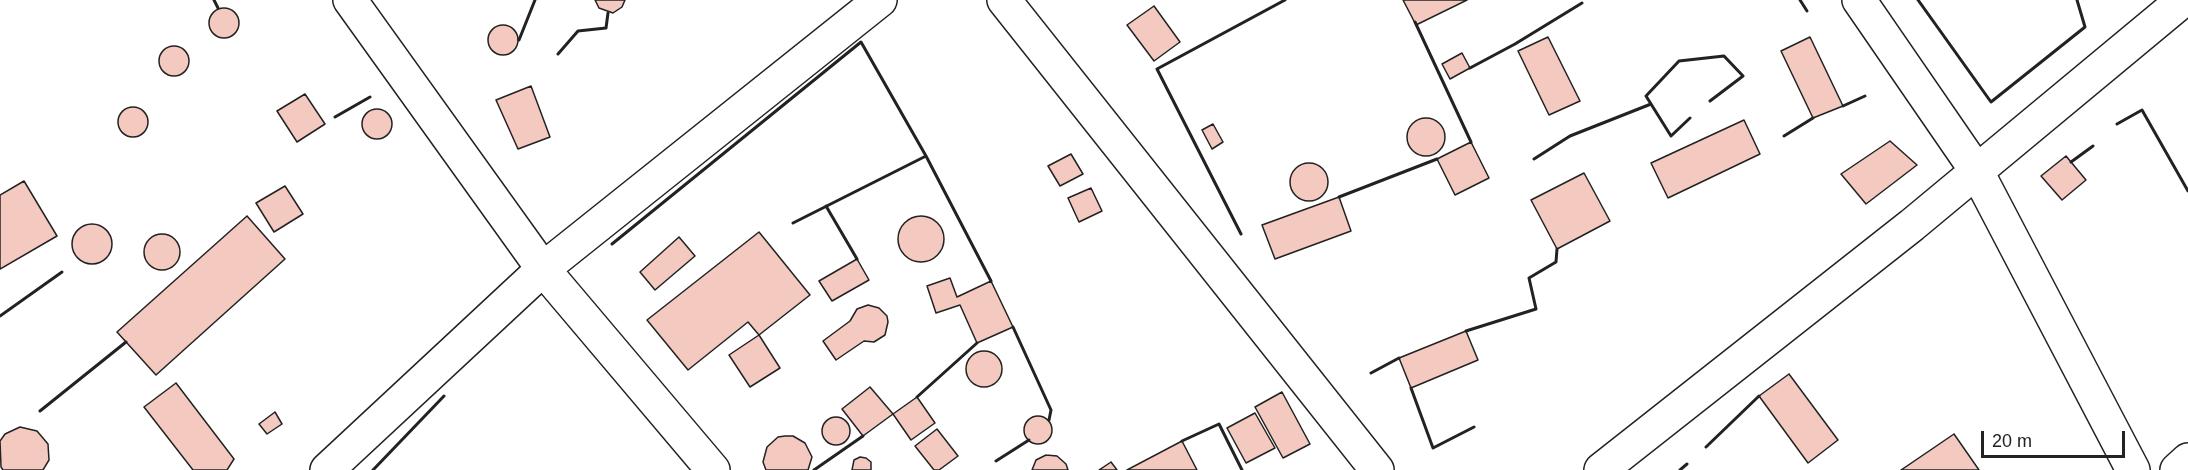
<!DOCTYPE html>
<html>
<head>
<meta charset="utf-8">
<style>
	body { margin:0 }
	#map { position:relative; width:2188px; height:470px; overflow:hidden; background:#fff; font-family:Helvetica,sans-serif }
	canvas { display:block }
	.scale { position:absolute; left:1981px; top:431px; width:144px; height:27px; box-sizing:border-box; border:3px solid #222; border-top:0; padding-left:8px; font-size:18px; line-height:21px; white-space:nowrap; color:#222; -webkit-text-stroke:4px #fff; paint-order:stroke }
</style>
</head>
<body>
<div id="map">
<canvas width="2188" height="470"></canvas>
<div class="scale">20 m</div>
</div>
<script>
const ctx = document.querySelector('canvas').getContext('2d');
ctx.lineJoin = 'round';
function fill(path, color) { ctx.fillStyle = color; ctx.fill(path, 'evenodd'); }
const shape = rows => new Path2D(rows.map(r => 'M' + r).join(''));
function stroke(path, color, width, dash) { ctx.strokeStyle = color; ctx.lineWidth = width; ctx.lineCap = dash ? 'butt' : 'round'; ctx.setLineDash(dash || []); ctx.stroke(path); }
const building = shape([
	[595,0,625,0,622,7,613,13,599,8,595,0],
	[1403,0,1467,0,1416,25,1403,0],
	[1154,6,1180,42,1154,61,1127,25,1154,6],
	'209 23a15 15 0 1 1 30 0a15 15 0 1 1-30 0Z',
	'488 40a15 15 0 1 1 30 0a15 15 0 1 1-30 0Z',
	[1548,37,1580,101,1549,115,1518,51,1548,37],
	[1810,37,1843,106,1813,118,1781,51,1810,37],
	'159 61a15 15 0 1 1 30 0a15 15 0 1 1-30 0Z',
	[1462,53,1470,68,1450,79,1442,64,1462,53],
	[531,86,550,137,518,149,496,100,531,86],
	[305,94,325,124,297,142,277,111,305,94],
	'118 122a15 15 0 1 1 30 0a15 15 0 1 1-30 0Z',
	'362 124a15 15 0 1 1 30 0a15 15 0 1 1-30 0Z',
	'1407 137a19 19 0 1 1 38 0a19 19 0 1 1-38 0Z',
	[1744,120,1760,154,1668,198,1651,163,1744,120],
	[1213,124,1223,142,1212,149,1202,130,1213,124],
	[1890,141,1917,165,1866,204,1841,174,1890,141],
	[1471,142,1489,178,1455,195,1437,159,1471,142],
	[1071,154,1083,174,1060,186,1048,166,1071,154],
	[2066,156,2086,180,2062,200,2041,176,2066,156],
	'1290 182a19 19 0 1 1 38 0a19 19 0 1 1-38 0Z',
	[1584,173,1610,221,1557,249,1531,200,1584,173],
	[24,181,57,236,0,269,0,195,24,181],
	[285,186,303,214,274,232,256,203,285,186],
	[1091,188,1102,211,1079,222,1068,198,1091,188],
	[1339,197,1351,231,1275,259,1262,225,1339,197],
	[247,216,285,259,156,375,117,332,247,216],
	'898 239a23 23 0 1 1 46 0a23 23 0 1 1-46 0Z',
	'72 244a20 20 0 1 1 40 0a20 20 0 1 1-40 0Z',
	[759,232,810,295,759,335,748,322,688,370,647,320,759,232],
	'144 252a18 18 0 1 1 36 0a18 18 0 1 1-36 0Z',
	[679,237,695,256,655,290,640,272,679,237],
	[857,259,869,280,832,301,819,281,857,259],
	[950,278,957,297,991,281,1013,327,977,343,960,305,936,313,927,286,950,278],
	[868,305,879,308,887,316,888,322,885,335,874,342,864,341,836,360,823,341,850,321,857,309,868,305],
	[1466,331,1478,360,1411,388,1399,358,1466,331],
	[759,335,780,368,750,387,729,355,759,335],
	'966 369a18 18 0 1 1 36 0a18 18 0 1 1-36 0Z',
	[1789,374,1838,440,1808,463,1759,396,1789,374],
	[176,383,234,459,227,470,193,470,144,407,176,383],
	[870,387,893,414,863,436,842,409,870,387],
	[1282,392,1310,444,1283,458,1255,407,1282,392],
	[917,397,935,423,911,440,893,414,917,397],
	[275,412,282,424,267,434,259,424,275,412],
	[1255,413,1275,448,1246,463,1227,428,1255,413],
	'1024 430a14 14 0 1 1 28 0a14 14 0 1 1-28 0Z',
	'822 431a14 14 0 1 1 28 0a14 14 0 1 1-28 0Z',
	[20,427,37,431,48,444,49,460,43,470,3,470,1,467,0,441,5,434,20,427],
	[937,429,958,456,939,470,934,470,915,446,937,429],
	[1954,434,1979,470,1901,470,1954,434],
	[785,436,793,436,805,443,812,457,808,470,766,470,763,462,767,447,778,437,785,436],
	[1182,441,1197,470,1127,470,1182,441],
	[1046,455,1057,456,1066,464,1068,470,1032,470,1036,460,1046,455],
	[860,457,866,458,871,462,871,470,852,470,854,460,860,457],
	[1111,462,1117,470,1099,470,1111,462]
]);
const minor = shape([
	[350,0,543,269,713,470],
	[1004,0,1377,470],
	[1859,0,1976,170,2133,470],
	[327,470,543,269,880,0],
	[1601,470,1912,225,2183,0],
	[2177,470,2188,460]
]);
const wall = shape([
	[214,0,218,8],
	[1800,0,1807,11],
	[1918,0,1991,102,2085,27,2077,0],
	[1415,22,1471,142],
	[519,40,535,0],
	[558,54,578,31,606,28,608,13],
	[1470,68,1515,44,1582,3],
	[1843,106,1865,96],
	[335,117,370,97],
	[1690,118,1671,136,1646,96,1679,61,1724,56,1743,76,1710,101],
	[2117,124,2142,110,2188,191],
	[1784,136,1813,118],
	[1534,159,1570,136,1651,104],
	[2071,162,2093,146],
	[1339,197,1437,159],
	[826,206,857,259],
	[793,223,926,156],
	[1241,234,1157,69,1285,0],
	[612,244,861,42,926,156,991,281],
	[0,316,62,272],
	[1013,327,1051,410,1049,420],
	[1466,331,1536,309,1529,278,1556,262,1557,249],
	[1371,373,1399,358],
	[1411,388,1433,448,1474,427],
	[917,397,977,343],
	[40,411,126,342],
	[1182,441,1219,424,1242,470],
	[1706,447,1759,396],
	[996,461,1029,440],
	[373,470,444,396],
	[814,470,863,436],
	[1680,470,1687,464]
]);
fill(building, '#f3c9c0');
stroke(building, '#222', 1.5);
stroke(minor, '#222', 36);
stroke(minor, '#fff', 33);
stroke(wall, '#222', 3);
</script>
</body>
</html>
